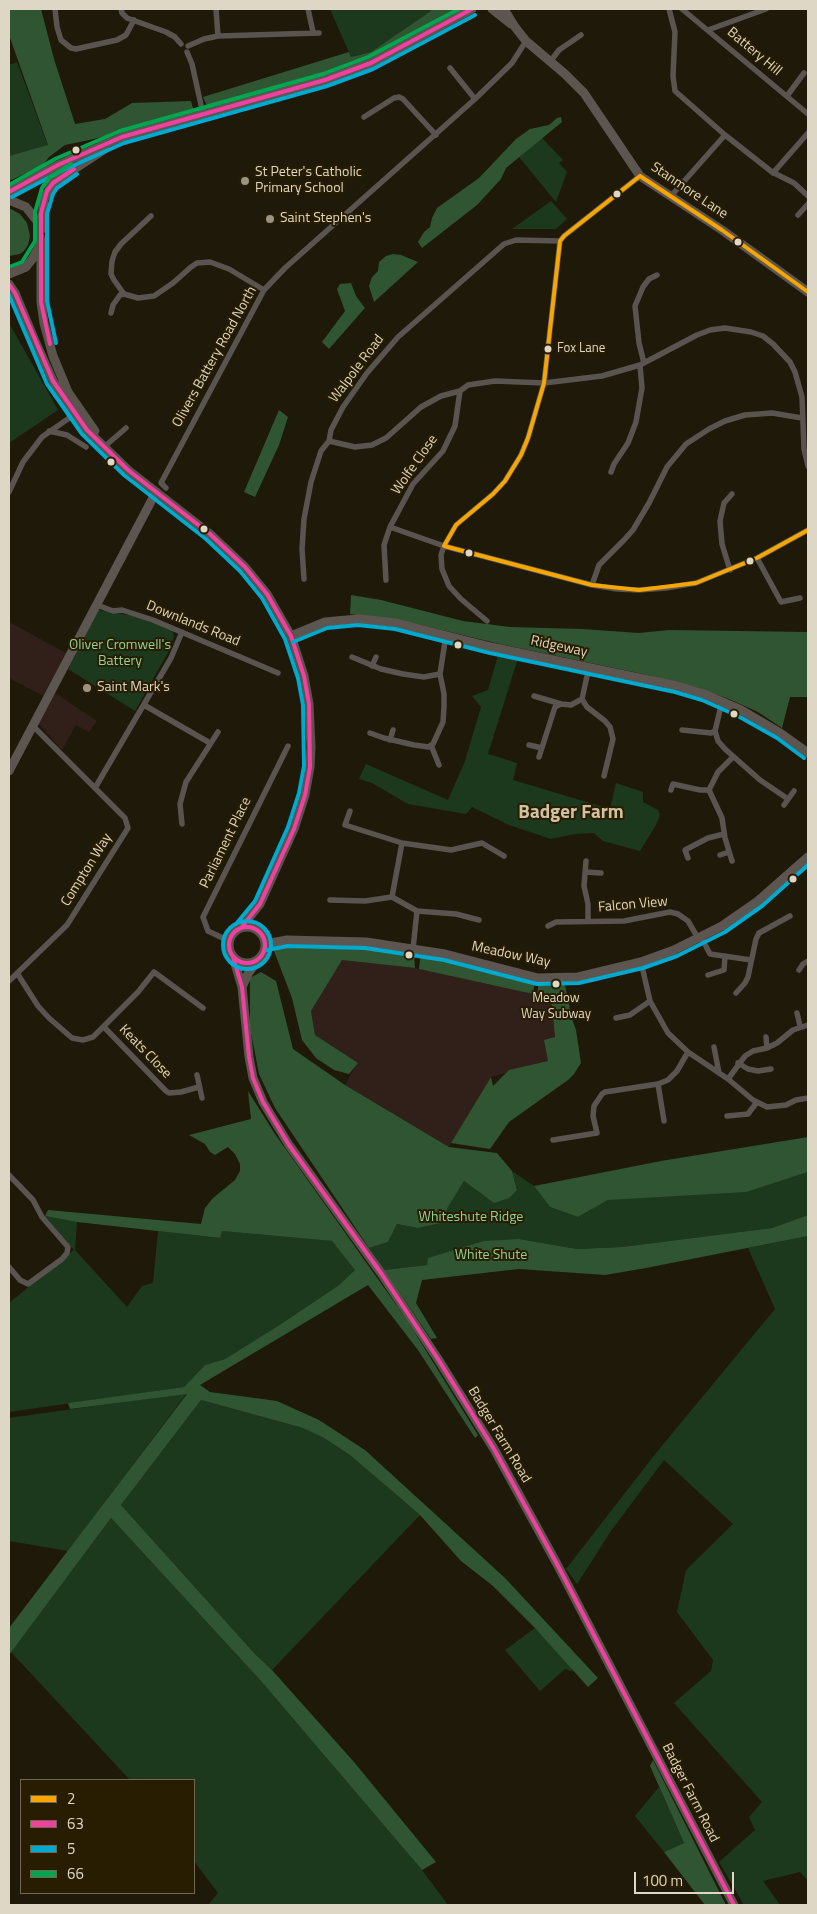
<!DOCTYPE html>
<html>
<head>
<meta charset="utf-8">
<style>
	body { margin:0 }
	#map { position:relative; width:817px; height:1914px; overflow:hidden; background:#1f190a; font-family:"Titillium Web",sans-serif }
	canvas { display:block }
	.frame { position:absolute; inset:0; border:10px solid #ded7c6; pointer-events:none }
	.legend { position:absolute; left:20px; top:1779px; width:175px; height:115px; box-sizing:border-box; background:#281d01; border:1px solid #716750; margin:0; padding:6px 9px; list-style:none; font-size:15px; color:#ded7c6 }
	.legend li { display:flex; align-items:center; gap:10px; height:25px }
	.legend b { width:25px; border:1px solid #716750 }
	.scale { position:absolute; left:634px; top:1872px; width:100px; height:22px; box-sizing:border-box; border:2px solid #ded7c6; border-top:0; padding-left:6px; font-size:15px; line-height:18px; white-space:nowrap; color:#ded7c6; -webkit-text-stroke:4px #281d01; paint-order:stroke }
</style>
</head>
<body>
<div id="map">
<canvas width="817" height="1914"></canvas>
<div class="frame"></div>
<ul class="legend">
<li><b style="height:6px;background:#f7a600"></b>2</li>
<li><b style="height:6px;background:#f240a1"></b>63</li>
<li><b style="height:6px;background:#00a9ce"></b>5</li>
<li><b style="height:6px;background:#00a651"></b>66</li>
</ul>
<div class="scale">100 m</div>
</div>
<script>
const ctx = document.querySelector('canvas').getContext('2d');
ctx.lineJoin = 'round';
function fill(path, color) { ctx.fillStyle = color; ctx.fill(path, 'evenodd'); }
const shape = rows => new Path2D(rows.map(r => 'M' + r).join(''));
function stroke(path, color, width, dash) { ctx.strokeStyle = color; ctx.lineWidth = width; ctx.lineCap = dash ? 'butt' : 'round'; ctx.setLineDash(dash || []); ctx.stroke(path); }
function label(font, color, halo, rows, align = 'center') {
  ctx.font = font + ' "Titillium Web",sans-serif'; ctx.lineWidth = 4; ctx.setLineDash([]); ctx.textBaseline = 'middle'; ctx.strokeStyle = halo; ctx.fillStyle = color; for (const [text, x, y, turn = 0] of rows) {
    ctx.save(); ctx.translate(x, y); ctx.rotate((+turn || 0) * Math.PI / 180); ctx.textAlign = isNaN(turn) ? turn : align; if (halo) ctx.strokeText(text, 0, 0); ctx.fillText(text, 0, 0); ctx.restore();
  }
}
const commercial = shape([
	[9,622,68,654,45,697,9,678],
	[55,693,97,721,89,732,76,725,62,750,38,723],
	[342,960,415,968,551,998,555,1037,548,1061,491,1077,449,1147,345,1085,357,1063,315,1035,311,1011]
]);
const green = shape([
	[330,9,430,9,432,11,371,52,351,57],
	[17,62,48,146,9,156,9,65],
	[541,137,563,160,559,163,567,172,556,202,519,157],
	[551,201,567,219,556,229,512,229],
	[9,323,58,410,9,443],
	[98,610,140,617,172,630,174,636,170,649,135,711,68,669],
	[499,652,518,658,488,754,517,763,513,780,610,809,616,783,643,792,643,802,658,810,660,815,656,825,640,851,603,841,594,833,575,834,551,839,509,825,472,807,466,814,408,804,372,783,359,779,366,764,448,800,465,761,481,707,472,696,488,690],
	[512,1171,534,1186,550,1207,578,1217,608,1200,782,1180,808,1172,808,1215,772,1228,622,1247,577,1249,519,1239,427,1265,384,1270,369,1248,388,1242,397,1224,418,1228,442,1223,448,1207,464,1181,494,1203,517,1189],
	[45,1216,77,1222,75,1250,127,1307,142,1286,153,1283,158,1231,219,1238,222,1231,332,1241,356,1270,339,1285,278,1326,225,1359,205,1365,184,1387,9,1412,9,1303,74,1250],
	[808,1236,808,1881,800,1872,763,1881,780,1905,744,1905,719,1862,755,1830,749,1817,762,1802,674,1703,711,1671,713,1660,677,1612,686,1570,733,1524,664,1460,611,1531,577,1584,566,1569,656,1453,775,1309,748,1248],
	[187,1393,68,1551,9,1541,9,1418],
	[201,1400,303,1428,324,1438,350,1455,420,1515,272,1670,255,1654,121,1505],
	[111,1518,261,1681,422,1870,448,1905,208,1905,218,1893,194,1861,194,1780,130,1780,11,1652],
	[535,1628,570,1665,573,1672,565,1669,540,1691,505,1650],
	[659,1787,684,1843,664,1852,635,1816]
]);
const forest = shape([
	[9,9,41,9,54,59,75,124,105,119,132,103,191,101,194,112,94,139,65,145,49,157,42,166,9,181,9,156,48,145,9,35],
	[430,9,459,9,370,59,325,76,208,108,203,97,349,52,351,57,371,52,431,11],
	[561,117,562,122,506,168,501,179,477,205,422,248,418,242,424,232,430,227,432,218,437,208,479,178,516,139,530,129,549,125,557,118],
	[11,209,20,214,27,223,30,236,28,245,24,251,20,254,9,256,9,210],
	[393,254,401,255,418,262,374,302,369,286,372,277,378,271,379,262,386,256],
	[351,283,356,296,365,308,329,349,322,342,345,311,337,289,340,284],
	[279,410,288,417,279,445,255,497,244,492],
	[351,595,381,600,463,621,510,627,582,629,639,633,669,630,808,632,808,697,790,697,782,728,758,712,729,699,699,688,643,674,500,644,413,623,350,614],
	[293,942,367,945,414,954,415,968,342,960,311,1011,315,1035,358,1063,349,1074,334,1070,316,1058,302,1040,292,998,274,951,276,946],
	[421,952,535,980,533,994,419,969],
	[261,972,276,981,293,1049,345,1085,449,1147,497,1153,512,1171,517,1190,509,1198,494,1203,464,1181,448,1207,442,1223,418,1228,397,1224,388,1242,369,1248,275,1108,259,1074,250,1028,250,978],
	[539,981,565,985,572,1019,576,1030,581,1063,574,1074,568,1080,509,1122,490,1149,451,1143,491,1077,493,1086,509,1070,548,1061,544,1040,555,1037,551,998,537,995],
	[248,1091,275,1134,407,1320,478,1435,475,1438,418,1350,368,1285,200,1385,210,1392,277,1401,319,1420,365,1450,505,1578,598,1678,588,1687,535,1628,493,1586,461,1561,420,1515,350,1455,324,1438,303,1428,201,1400,121,1505,255,1654,272,1670,354,1762,436,1862,422,1870,261,1681,111,1518,9,1655,9,1628,187,1394,70,1409,68,1403,184,1387,205,1365,225,1359,278,1326,339,1285,355,1270,332,1241,222,1231,220,1238,77,1222,45,1216,48,1210,201,1224,205,1208,213,1198,235,1180,240,1171,240,1164,235,1154,228,1147,215,1155,210,1152,205,1144,189,1135,251,1119],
	[808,1137,808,1172,746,1192,608,1200,578,1217,550,1207,534,1186,661,1161],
	[808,1215,808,1236,646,1268,605,1275,519,1269,422,1280,416,1303,437,1338,431,1339,384,1270,427,1265,428,1258,484,1241,519,1239,577,1249,622,1247,772,1228],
	[653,1760,726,1905,705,1905,664,1852,684,1843,650,1766]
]);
const street = shape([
	[55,9,57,27,61,40,71,48,76,49,117,40,126,35,134,20],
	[121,9,122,13,127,18,166,32,175,37,181,44],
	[216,9,218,36],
	[308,9,313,32],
	[669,9,675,32,673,76,675,91,725,135,772,172,794,183,808,196],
	[682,9,808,114],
	[708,30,766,9],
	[188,46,204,39,218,36,319,33],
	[187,52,192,64,203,114],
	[550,62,559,50,581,35],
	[450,68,475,99],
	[787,96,804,73],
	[364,117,394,98,399,97,403,99,436,135],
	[773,173,808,133],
	[671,196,725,135],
	[798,215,808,204],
	[151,216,121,244,115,252,112,261,111,274,114,280,124,294,138,298,154,296,173,283,191,267,197,263,210,262,229,269,264,290],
	[111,313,113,305,120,295,124,294],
	[644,363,639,343,635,306,643,287,649,279,657,275],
	[49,431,67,435,86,447],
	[329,441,355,447,372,445,386,438,421,407,441,396,460,391,468,385,495,381,544,383,602,376,640,365,697,335,710,330,725,328,751,332,763,336,773,344,790,362,795,372,802,397,804,449,808,466],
	[104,447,126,428],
	[611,472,614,464,628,443,636,422,642,388,640,365],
	[166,488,161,483,264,290,285,268,475,99,512,63,526,41],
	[9,492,23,462,42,437,75,414,75,412],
	[390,527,444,546,592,585,617,589,639,590,666,588,696,583,757,558,808,530],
	[757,558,781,602,800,598],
	[730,570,722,544,720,521,724,503,732,494],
	[304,579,302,549,304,519,311,482,321,451,329,441,331,430,343,407,367,373,398,337,504,244,516,240,560,241],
	[386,580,384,545,390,527,413,484,443,451,455,426,460,391],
	[592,585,599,565,624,540,633,530,649,503,667,467,686,444,709,429,725,421,745,415,772,413,802,418],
	[97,605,113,611,122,610,153,620,278,673],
	[487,621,461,599,449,586,442,569,441,555,444,546,456,525,493,494,505,481,521,455,528,438,544,383,560,241,564,236,640,176],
	[352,657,381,669,403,674,424,677,440,674],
	[372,666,376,657],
	[589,667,582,699,587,707,605,721,610,727,613,739,604,776],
	[534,696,561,704],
	[722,702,715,731,718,741,725,749,760,780,788,799],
	[144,705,210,743],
	[682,730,711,733,715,731],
	[370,733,384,738,414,745,429,747,433,744,443,722,444,707,444,694,440,674,446,635],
	[390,740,393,730],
	[431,745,439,765],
	[529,745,542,748],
	[539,757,555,707,561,704,571,705,582,699],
	[95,788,171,658,182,632],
	[671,790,673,784,700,790,709,790],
	[784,805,794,791],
	[350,811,345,825,402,843,451,850,482,843,504,856],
	[182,824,180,804,186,782,218,732],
	[720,855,729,852],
	[688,858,685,850,708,838,724,834],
	[586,861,584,886,588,904,588,921],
	[732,861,725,838,722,818,709,790,718,772,733,757],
	[585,872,601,873],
	[392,897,402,843],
	[330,900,365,901,392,897,417,911,456,914,479,920],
	[548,926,556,922,624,921,670,912,678,914,688,921,698,938],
	[701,937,710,954,751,960],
	[229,941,208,931,203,917,288,746],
	[413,949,417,911],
	[641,962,650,1001,668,1033,688,1052,728,1079,753,1100,767,1107,786,1105,796,1100,808,1098],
	[799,970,803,964,808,961],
	[17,973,38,1006,49,1018,72,1038,83,1040,93,1037,138,992,154,972,203,1008],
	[708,975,724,970,725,956],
	[9,981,67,925,128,828,125,818,33,726],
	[736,993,745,983,748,977,756,939,759,933,790,916],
	[797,1013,800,1026],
	[616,1018,630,1015,650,1001],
	[104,1027,166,1091,169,1093,181,1092,199,1087],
	[766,1037,767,1048],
	[714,1047,719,1073],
	[738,1063,748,1069,758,1071,771,1069],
	[197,1075,202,1098],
	[728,1079,745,1056,753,1051,767,1048,777,1043,793,1030,808,1025],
	[658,1084,664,1121],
	[727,1116,748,1114,757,1102],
	[553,1140,597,1133,593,1116,594,1106,602,1094,605,1092,658,1084,668,1080,677,1071,688,1052],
	[9,1175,33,1200,42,1217,68,1247,67,1253,62,1259,28,1284,20,1280,9,1267]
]);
const secondary = shape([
	[492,9,511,24],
	[504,9,515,27,526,41,565,74,584,93,640,176,722,230,808,292],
	[9,192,58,165,122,137,325,80,371,63,472,9],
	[41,230,44,199,53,183,105,149],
	[291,636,325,622,358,619,369,620,396,623,491,647,677,686,704,694,741,710,780,733,808,753],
	[9,771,156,492],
	[266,944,287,940,366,942,445,954,538,978,578,977,641,962,674,950,722,926,758,901,808,857]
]);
const primary = shape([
	[9,200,26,207,37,221,41,242,41,302,44,323,53,356,68,392,95,431],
	[9,274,26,267,33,258,40,245],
	[9,284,15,293,35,341,53,381,64,399,87,430,128,470,210,534,245,567,267,594,291,636,304,676,309,704,311,747,310,767,305,795,294,829,260,904,241,928],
	'229 945a18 18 0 1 1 36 0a18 18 0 1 1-36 0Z',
	[233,957,242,987,249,1057,253,1078,263,1102,289,1145,381,1273,438,1359,494,1449,557,1564,734,1905],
	[242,987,248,974,257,961]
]);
const bus1 = shape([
	[640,176,722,230,808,292],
	[444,546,456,525,493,494,505,481,521,455,528,438,544,383,560,241,564,236,640,176],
	[444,546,592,585,639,590,696,583,757,558,808,530]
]);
const bus2 = shape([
	[9,192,58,165,122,137,325,80,371,63,472,9],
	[9,284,15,293,53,381,87,430,128,470,210,534,245,567,267,594,291,636,304,676,309,704,310,767,305,795,294,829,260,904,241,928],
	[50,344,41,302,41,213,47,191,53,183,74,169],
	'229 945a18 18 0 1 1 36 0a18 18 0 1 1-36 0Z',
	[233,957,242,987,249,1057,253,1078,263,1102,289,1145,381,1273,438,1359,494,1449,557,1564,734,1905]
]);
const bus3 = shape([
	[12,197,61,171,124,143,327,86,373,69,475,15],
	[9,295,47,384,82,434,124,475,206,539,240,571,262,598,285,639,298,678,303,705,304,766,299,793,288,827,255,901,236,924],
	[56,343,47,301,47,214,53,194,57,188,77,174],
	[293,642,327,628,358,625,395,629,490,653,675,692,702,700,738,716,777,738,804,758],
	'223 945a24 24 0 1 1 48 0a24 24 0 1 1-48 0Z',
	[267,950,288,946,365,948,444,960,537,984,579,983,643,968,677,956,725,932,762,906,808,865]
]);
const bus4 = shape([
	[9,185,55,159,120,131,323,74,368,57,459,9],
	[9,267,22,262,35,241,35,212,42,188,49,178,71,164]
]);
const markers = [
	[76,150,4.5,"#ded7c6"],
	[245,181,5,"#9b9484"],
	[617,194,4.5,"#ded7c6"],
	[270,219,5,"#9b9484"],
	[738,242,4.5,"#ded7c6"],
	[548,349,4.5,"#ded7c6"],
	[111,462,4.5,"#ded7c6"],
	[204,529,4.5,"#ded7c6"],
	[469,553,4.5,"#ded7c6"],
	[750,561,4.5,"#ded7c6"],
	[458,645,4.5,"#ded7c6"],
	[87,688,5,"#9b9484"],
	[734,714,4.5,"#ded7c6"],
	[793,879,4.5,"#ded7c6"],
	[409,955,4.5,"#ded7c6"],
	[556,984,4.5,"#ded7c6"]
];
const busNames = [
	["Fox Lane",557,349],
	["Meadow",556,999,"center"],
	["Way Subway",556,1015,"center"]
];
const streetNames = [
	["Battery Hill",754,52,40],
	["Stanmore Lane",689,191,34],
	["Olivers Battery Road North",215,357,-61],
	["Walpole Road",357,369,-53],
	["Wolfe Close",415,465,-55],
	["Downlands Road",193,624,22],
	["Ridgeway",559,647,12],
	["Parliament Place",226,843,-64],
	["Compton Way",87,870,-58],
	["Falcon View",633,905,-5],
	["Meadow Way",511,955,12],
	["Keats Close",145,1052,46],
	["Badger Farm Road",499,1435,59],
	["Badger Farm Road",690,1793,63]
];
const poiNames = [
	["St Peter's Catholic",255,173],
	["Primary School",255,189],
	["Saint Stephen's",280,219],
	["Saint Mark's",97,688]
];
const parkNames = [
	["Oliver Cromwell's",120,646],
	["Battery",120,662],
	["Whiteshute Ridge",471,1218],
	["White Shute",491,1256]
];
const districtNames = [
	["Badger Farm",571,813]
];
fill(commercial, '#302019');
fill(green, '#1c391e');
fill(forest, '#305532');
stroke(street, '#5a5450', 5.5);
stroke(secondary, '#5d5650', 9);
stroke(primary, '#5b544c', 9);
stroke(bus1, '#f7a600', 4);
stroke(bus2, '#f240a1', 4);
stroke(bus3, '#00a9ce', 4);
stroke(bus4, '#00a651', 4);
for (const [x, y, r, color] of markers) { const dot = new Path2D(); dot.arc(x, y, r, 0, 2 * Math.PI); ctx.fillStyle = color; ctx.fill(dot); stroke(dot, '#281d01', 2); }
label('13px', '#ded7c6', '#281d01', busNames, 'left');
label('14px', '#ded7c6', '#281d01', streetNames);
label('14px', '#ded7c6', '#281d01', poiNames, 'left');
label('14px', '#8fd296', '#281d01', parkNames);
label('bold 19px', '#d0c1a0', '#281d01', districtNames);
</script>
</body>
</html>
